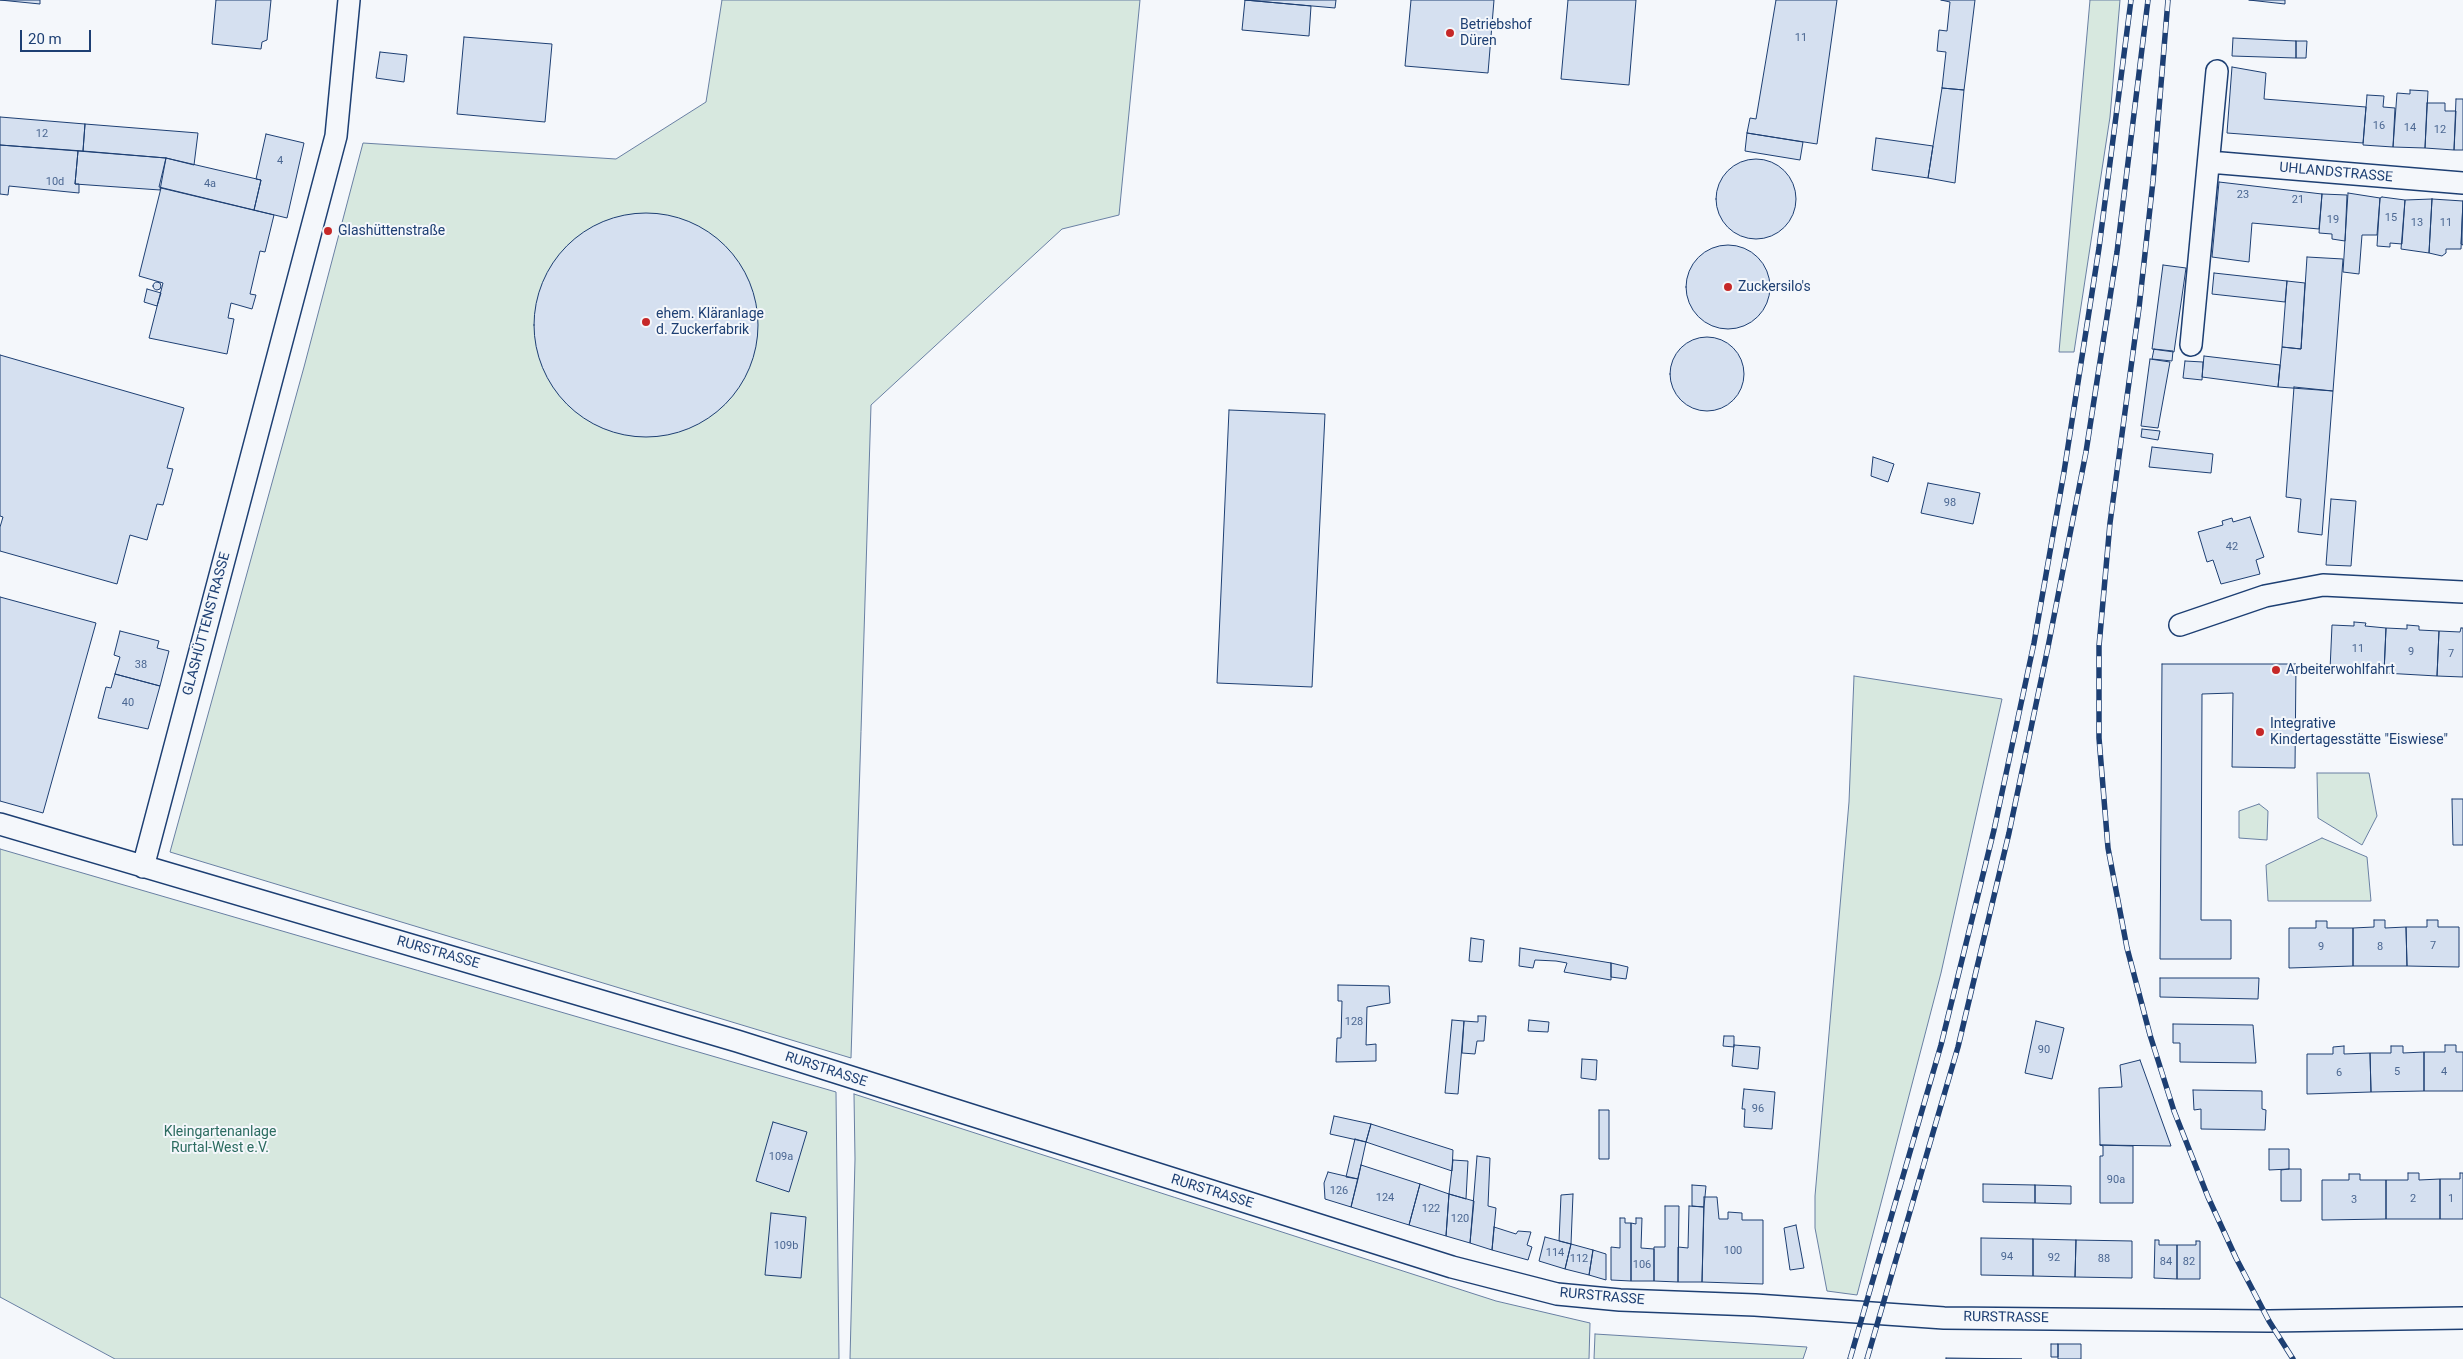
<!DOCTYPE html>
<html>
<head>
<meta charset="utf-8">
<style>
	body { margin:0 }
	#map { position:relative; width:2463px; height:1359px; overflow:hidden; background:#f4f7fb; font-family:Roboto,sans-serif }
	canvas { display:block }
	.scale { position:absolute; left:20px; top:30px; width:71px; height:22px; box-sizing:border-box; border:2px solid #1d3f73; border-top:0; padding-left:6px; font-size:15px; line-height:18px; white-space:nowrap; color:#1d3f73; -webkit-text-stroke:4px #f4f7fb; paint-order:stroke }
</style>
</head>
<body>
<div id="map">
<canvas width="2463" height="1359"></canvas>
<div class="scale">20 m</div>
</div>
<script>
const ctx = document.querySelector('canvas').getContext('2d');
ctx.lineJoin = 'round';
function fill(path, color) { ctx.fillStyle = color; ctx.fill(path, 'evenodd'); }
const shape = rows => new Path2D(rows.map(r => 'M' + r).join(''));
function stroke(path, color, width, dash) { ctx.strokeStyle = color; ctx.lineWidth = width; ctx.lineCap = dash ? 'butt' : 'round'; ctx.setLineDash(dash || []); ctx.stroke(path); }
function label(font, color, halo, rows, align = 'center') {
  ctx.font = font + ' Roboto,sans-serif'; ctx.lineWidth = 4; ctx.setLineDash([]); ctx.textBaseline = 'middle'; ctx.strokeStyle = halo; ctx.fillStyle = color; for (const [text, x, y, turn = 0] of rows) {
    ctx.save(); ctx.translate(x, y); ctx.rotate((+turn || 0) * Math.PI / 180); ctx.textAlign = isNaN(turn) ? turn : align; if (halo) ctx.strokeText(text, 0, 0); ctx.fillText(text, 0, 0); ctx.restore();
  }
}
const green = shape([
	[722,0,1140,0,1119,215,1062,229,871,405,851,1058,170,852,304,367,363,143,616,159,706,102,722,0],
	[2090,0,2120,0,2110,117,2074,352,2059,352,2090,0],
	[1854,676,2002,699,1941,973,1857,1295,1827,1291,1815,1228,1815,1196,1849,802,1854,676],
	[2317,773,2369,773,2377,816,2362,845,2318,818,2317,773],
	[2259,804,2268,811,2267,840,2239,838,2239,811,2259,804],
	[2322,838,2367,857,2371,901,2268,901,2266,865,2322,838],
	[0,849,836,1092,839,1359,115,1359,0,1297,0,849],
	[854,1094,1496,1301,1590,1323,1589,1359,850,1359,855,1159,854,1094],
	[1595,1334,1807,1347,1803,1359,1594,1359,1595,1334]
]);
const building = shape([
	[0,0,40,0,40,4,0,0],
	[216,0,271,0,267,40,262,42,261,49,212,44,216,0],
	[1245,0,1311,6,1309,36,1242,30,1245,0],
	[1245,0,1336,0,1335,8,1245,0],
	[1411,0,1494,0,1488,73,1405,66,1411,0],
	[1568,0,1636,0,1629,85,1561,79,1568,0],
	[1776,0,1837,0,1817,144,1747,133,1750,118,1756,119,1776,0],
	[1941,0,1975,0,1964,90,1942,88,1946,52,1937,51,1939,30,1947,31,1950,2,1941,0],
	[2249,0,2285,0,2285,4,2249,0],
	[464,37,552,44,545,122,457,114,464,37],
	[2233,38,2296,41,2296,58,2232,56,2233,38],
	[2296,41,2307,41,2306,58,2296,58,2296,41],
	[380,52,407,55,404,82,376,78,380,52],
	[2232,67,2266,73,2264,99,2366,107,2363,143,2227,133,2232,67],
	[1942,88,1964,90,1955,183,1928,178,1942,88],
	[2410,90,2428,91,2425,148,2393,147,2397,93,2410,94,2410,90],
	[2367,95,2384,96,2383,107,2395,108,2393,147,2363,145,2367,95],
	[2456,99,2463,99,2463,150,2454,150,2456,99],
	[2427,103,2445,103,2445,111,2456,111,2454,150,2425,148,2427,103],
	[0,117,85,124,83,151,0,145,0,117],
	[85,124,198,133,194,165,166,158,83,151,85,124],
	[1747,133,1803,142,1800,160,1745,151,1747,133],
	[266,134,304,143,287,218,254,210,261,180,256,179,266,134],
	[1876,138,1933,146,1928,178,1872,170,1876,138],
	[0,145,78,151,75,184,79,184,79,193,9,186,8,195,0,194,0,145],
	[78,151,166,158,160,190,75,184,78,151],
	[166,158,261,180,254,210,159,187,166,158],
	'1716 199a40 40 0 1 1 80 0a40 40 0 1 1-80 0Z',
	[2219,182,2322,194,2319,229,2252,223,2249,262,2212,257,2219,182],
	[161,188,274,215,265,252,260,251,250,294,256,295,252,309,231,303,228,318,234,319,227,354,149,338,163,283,139,276,161,188],
	[2348,193,2380,198,2377,235,2362,235,2359,274,2343,272,2348,193],
	[2322,194,2347,195,2345,241,2332,239,2332,234,2319,233,2322,194],
	[2382,197,2405,200,2402,244,2390,243,2390,247,2377,246,2380,198,2382,197],
	[2432,199,2429,253,2401,249,2405,200,2432,199],
	[2432,199,2463,201,2461,249,2446,249,2446,253,2442,256,2429,253,2432,199],
	[2463,201,2463,245,2461,244,2463,201],
	'534 325a112 112 0 1 1 224 0a112 112 0 1 1-224 0Z',
	'1686 287a42 42 0 1 1 84 0a42 42 0 1 1-84 0Z',
	[2307,257,2343,259,2333,391,2278,387,2282,347,2301,349,2307,257],
	[2163,265,2186,268,2174,352,2152,349,2163,265],
	[2214,273,2287,281,2285,302,2212,294,2214,273],
	[2287,281,2305,283,2301,349,2282,347,2287,281],
	'153 286a4 4 0 1 1 8 0a4 4 0 1 1-8 0Z',
	[147,289,161,293,157,306,144,302,147,289],
	'1670 374a37 37 0 1 1 74 0a37 37 0 1 1-74 0Z',
	[2154,349,2173,351,2172,361,2152,359,2154,349],
	[0,355,184,408,167,468,173,469,163,505,157,504,147,540,130,535,117,584,0,551,0,527,3,517,0,516,0,355],
	[2204,356,2280,365,2278,387,2202,377,2204,356],
	[2150,359,2170,362,2158,428,2141,426,2150,359],
	[2185,361,2203,362,2202,380,2183,378,2185,361],
	[2294,387,2333,391,2322,535,2298,532,2301,499,2286,497,2294,387],
	[1229,410,1325,414,1312,687,1217,683,1229,410],
	[2142,429,2160,431,2158,440,2141,437,2142,429],
	[2152,447,2213,454,2211,473,2149,467,2152,447],
	[1873,457,1894,464,1888,482,1871,476,1873,457],
	[1928,483,1980,493,1973,524,1921,513,1928,483],
	[2331,499,2356,501,2351,566,2326,565,2331,499],
	[2250,517,2264,557,2256,560,2260,574,2221,584,2213,560,2207,562,2198,532,2223,525,2222,521,2232,518,2233,522,2250,517],
	[0,597,96,623,43,813,0,801,0,597],
	[2354,622,2366,623,2365,626,2386,628,2384,673,2330,670,2332,625,2354,626,2354,622],
	[2407,625,2419,626,2419,630,2439,631,2437,676,2384,673,2386,628,2407,629,2407,625],
	[2461,628,2463,628,2463,677,2437,676,2439,631,2460,632,2461,628],
	[120,631,159,641,157,648,169,651,160,686,115,674,120,657,114,655,120,631],
	[2162,664,2296,664,2295,768,2232,767,2233,693,2202,694,2201,920,2231,920,2231,959,2160,959,2162,664],
	[115,674,160,686,148,729,98,718,106,687,111,688,115,674],
	[2452,799,2463,799,2463,845,2453,845,2452,799],
	[2374,920,2385,920,2385,928,2406,927,2407,966,2353,966,2353,928,2374,927,2374,920],
	[2427,920,2438,920,2438,927,2459,927,2459,967,2407,966,2406,927,2427,927,2427,920],
	[2316,921,2327,921,2327,928,2353,928,2353,966,2289,968,2289,928,2316,928,2316,921],
	[1471,938,1484,940,1482,962,1469,961,1471,938],
	[1520,948,1611,963,1611,980,1564,972,1567,963,1556,961,1535,960,1533,968,1519,966,1520,948],
	[1611,963,1628,967,1626,979,1611,977,1611,963],
	[2160,978,2259,978,2258,999,2160,997,2160,978],
	[1338,985,1389,986,1390,1003,1367,1007,1366,1045,1376,1044,1376,1061,1336,1062,1337,1038,1341,1038,1342,1001,1338,1001,1338,985],
	[1478,1016,1486,1016,1484,1041,1477,1041,1475,1054,1462,1053,1464,1021,1478,1022,1478,1016],
	[1452,1020,1464,1021,1458,1094,1445,1093,1452,1020],
	[1529,1020,1549,1022,1548,1032,1528,1031,1529,1020],
	[2036,1021,2064,1028,2052,1079,2025,1073,2036,1021],
	[2173,1024,2253,1025,2256,1063,2180,1062,2180,1043,2173,1043,2173,1024],
	[1724,1036,1734,1036,1734,1047,1723,1046,1724,1036],
	[1734,1045,1760,1047,1758,1069,1732,1066,1734,1045],
	[2445,1045,2456,1045,2456,1052,2463,1052,2463,1091,2424,1091,2424,1052,2445,1052,2445,1045],
	[2344,1046,2344,1054,2370,1053,2371,1092,2307,1094,2307,1054,2333,1054,2333,1047,2344,1046],
	[2391,1046,2403,1046,2403,1053,2424,1052,2424,1091,2371,1092,2370,1053,2391,1053,2391,1046],
	[1582,1059,1597,1060,1596,1080,1581,1078,1582,1059],
	[2140,1060,2171,1146,2100,1145,2099,1088,2122,1087,2120,1065,2140,1060],
	[1744,1089,1775,1092,1772,1129,1744,1127,1745,1109,1742,1109,1744,1089],
	[2193,1090,2262,1091,2262,1109,2266,1110,2265,1130,2201,1129,2201,1109,2194,1110,2193,1090],
	[1599,1110,1609,1110,1609,1159,1599,1159,1599,1110],
	[1334,1116,1371,1124,1366,1142,1330,1134,1334,1116],
	[773,1122,807,1132,789,1192,756,1181,773,1122],
	[1371,1124,1453,1150,1452,1171,1366,1142,1371,1124],
	[1355,1139,1366,1142,1358,1179,1346,1177,1355,1139],
	[2100,1145,2133,1146,2133,1203,2100,1203,2100,1156,2103,1156,2103,1146,2100,1145],
	[2269,1149,2289,1149,2289,1169,2269,1170,2269,1149],
	[1477,1156,1490,1158,1488,1206,1496,1208,1492,1250,1470,1243,1477,1156],
	[1453,1160,1468,1161,1466,1199,1449,1194,1453,1160],
	[1361,1165,1420,1184,1409,1225,1351,1207,1361,1165],
	[2289,1169,2301,1169,2301,1201,2281,1201,2281,1170,2289,1169],
	[1328,1172,1358,1179,1351,1207,1325,1199,1324,1183,1328,1172],
	[2408,1173,2419,1173,2419,1180,2440,1179,2440,1219,2386,1219,2386,1180,2408,1180,2408,1173],
	[2460,1173,2463,1173,2463,1219,2440,1219,2440,1179,2460,1179,2460,1173],
	[2349,1174,2360,1174,2360,1180,2386,1180,2386,1219,2322,1220,2322,1180,2349,1180,2349,1174],
	[1420,1184,1449,1194,1446,1236,1409,1225,1420,1184],
	[1983,1184,2035,1185,2035,1203,1983,1202,1983,1184],
	[1692,1185,1706,1186,1704,1207,1692,1206,1692,1185],
	[2035,1185,2071,1186,2071,1204,2035,1203,2035,1185],
	[1449,1194,1474,1201,1470,1243,1446,1236,1449,1194],
	[1573,1194,1571,1244,1559,1241,1561,1195,1573,1194],
	[1704,1197,1717,1197,1719,1219,1728,1219,1728,1212,1742,1213,1742,1220,1763,1220,1763,1284,1702,1282,1704,1197],
	[1665,1206,1679,1206,1678,1282,1654,1281,1654,1247,1665,1247,1665,1206],
	[1689,1206,1704,1207,1702,1282,1678,1282,1678,1247,1688,1248,1689,1206],
	[771,1213,806,1217,801,1278,765,1275,771,1213],
	[1620,1218,1625,1218,1625,1223,1631,1223,1631,1281,1611,1280,1611,1247,1620,1248,1620,1218],
	[1636,1218,1642,1218,1641,1248,1654,1249,1654,1281,1631,1281,1631,1223,1636,1224,1636,1218],
	[1796,1225,1804,1268,1790,1270,1784,1228,1796,1225],
	[1494,1227,1516,1234,1518,1231,1531,1232,1527,1245,1532,1247,1528,1260,1492,1250,1494,1227],
	[1545,1237,1571,1244,1565,1269,1539,1261,1545,1237],
	[1981,1238,2033,1239,2033,1276,1981,1275,1981,1238],
	[2033,1239,2076,1240,2075,1277,2033,1276,2033,1239],
	[2076,1240,2132,1241,2132,1278,2075,1277,2076,1240],
	[2155,1240,2159,1240,2159,1245,2177,1245,2177,1279,2154,1278,2155,1240],
	[2196,1241,2200,1241,2200,1279,2177,1279,2177,1245,2196,1245,2196,1241],
	[1571,1244,1593,1250,1589,1275,1565,1269,1571,1244],
	[1593,1250,1606,1254,1606,1280,1589,1275,1593,1250],
	[2051,1344,2058,1344,2058,1357,2051,1357,2051,1344],
	[2058,1344,2081,1344,2081,1359,2058,1359,2058,1344],
	[1946,1358,2022,1359,1946,1359,1946,1358]
]);
const street = shape([
	[2209,162,2463,183],
	[2191,345,2217,71],
	[2180,625,2265,596,2323,585,2463,592],
	[0,824,737,1041,1452,1267,1557,1294,1620,1300,1755,1305,1944,1318,2269,1321,2463,1318],
	[143,867,336,136,349,0]
]);
const rail = shape([
	[2168,0,2153,181,2139,308,2110,523,2099,646,2099,738,2108,848,2127,948,2150,1035,2174,1111,2208,1197,2236,1258,2269,1321,2293,1359],
	[1850,1359,1941,1045,1994,830,2034,643,2064,472,2099,248,2131,0],
	[1867,1359,1958,1047,2009,833,2048,647,2086,452,2117,252,2148,0]
]);
const markers = [
	[1450,33,5,"#c62828"],
	[328,231,5,"#c62828"],
	[1728,287,5,"#c62828"],
	[646,322,5,"#c62828"],
	[2276,670,5,"#c62828"],
	[2260,732,5,"#c62828"]
];
const numberNames = [
	["11",1801,38],
	["16",2379,126],
	["14",2410,128],
	["12",2440,130],
	["12",42,134],
	["4",280,161],
	["10d",55,182],
	["4a",210,184],
	["23",2243,195],
	["21",2298,200],
	["15",2391,218],
	["19",2333,220],
	["13",2417,223],
	["11",2446,223],
	["98",1950,503],
	["42",2232,547],
	["11",2358,649],
	["9",2411,652],
	["7",2451,654],
	["38",141,665],
	["40",128,703],
	["7",2433,946],
	["9",2321,947],
	["8",2380,947],
	["128",1354,1022],
	["90",2044,1050],
	["5",2397,1072],
	["4",2444,1072],
	["6",2339,1073],
	["96",1758,1109],
	["109a",781,1157],
	["90a",2116,1180],
	["126",1339,1191],
	["124",1385,1198],
	["2",2413,1199],
	["1",2451,1199],
	["3",2354,1200],
	["122",1431,1209],
	["120",1460,1219],
	["109b",786,1246],
	["100",1733,1251],
	["114",1555,1253],
	["94",2007,1257],
	["92",2054,1258],
	["112",1579,1259],
	["88",2104,1259],
	["84",2166,1262],
	["82",2189,1262],
	["106",1642,1265]
];
const poiNames = [
	["Betriebshof",1460,25],
	["Düren",1460,41],
	["Glashüttenstraße",338,231],
	["Zuckersilo's",1738,287],
	["ehem. Kläranlage",656,314],
	["d. Zuckerfabrik",656,330],
	["Arbeiterwohlfahrt",2286,670],
	["Integrative",2270,724],
	["Kindertagesstätte \"Eiswiese\"",2270,740]
];
const streetNames = [
	["UHLANDSTRASSE",2336,173,5],
	["GLASHÜTTENSTRASSE",207,624,-75],
	["RURSTRASSE",438,953,16],
	["RURSTRASSE",826,1070,18],
	["RURSTRASSE",1212,1192,17],
	["RURSTRASSE",1602,1297,5],
	["RURSTRASSE",2006,1318,1]
];
const parkNames = [
	["Kleingartenanlage",220,1132],
	["Rurtal-West e.V.",220,1148]
];
fill(green, '#d7e8df');
stroke(green, '#687fa3', 1);
fill(building, '#d5e0f0');
stroke(building, '#1d3f73', 1);
stroke(street, '#1d3f73', 24);
stroke(street, '#f4f7fb', 21);
stroke(rail, '#1d3f73', 5.5);
stroke(rail, '#f4f7fb', 4, [11]);
for (const [x, y, r, color] of markers) { const dot = new Path2D(); dot.arc(x, y, r, 0, 2 * Math.PI); ctx.fillStyle = color; ctx.fill(dot); stroke(dot, '#f4f7fb', 2); }
label('11px', '#4b6792', null, numberNames);
label('14px', '#1d3f73', '#f4f7fb', poiNames, 'left');
label('14px', '#1d3f73', '#f4f7fb', streetNames);
label('14px', '#2c6c60', '#f4f7fb', parkNames);
</script>
</body>
</html>
